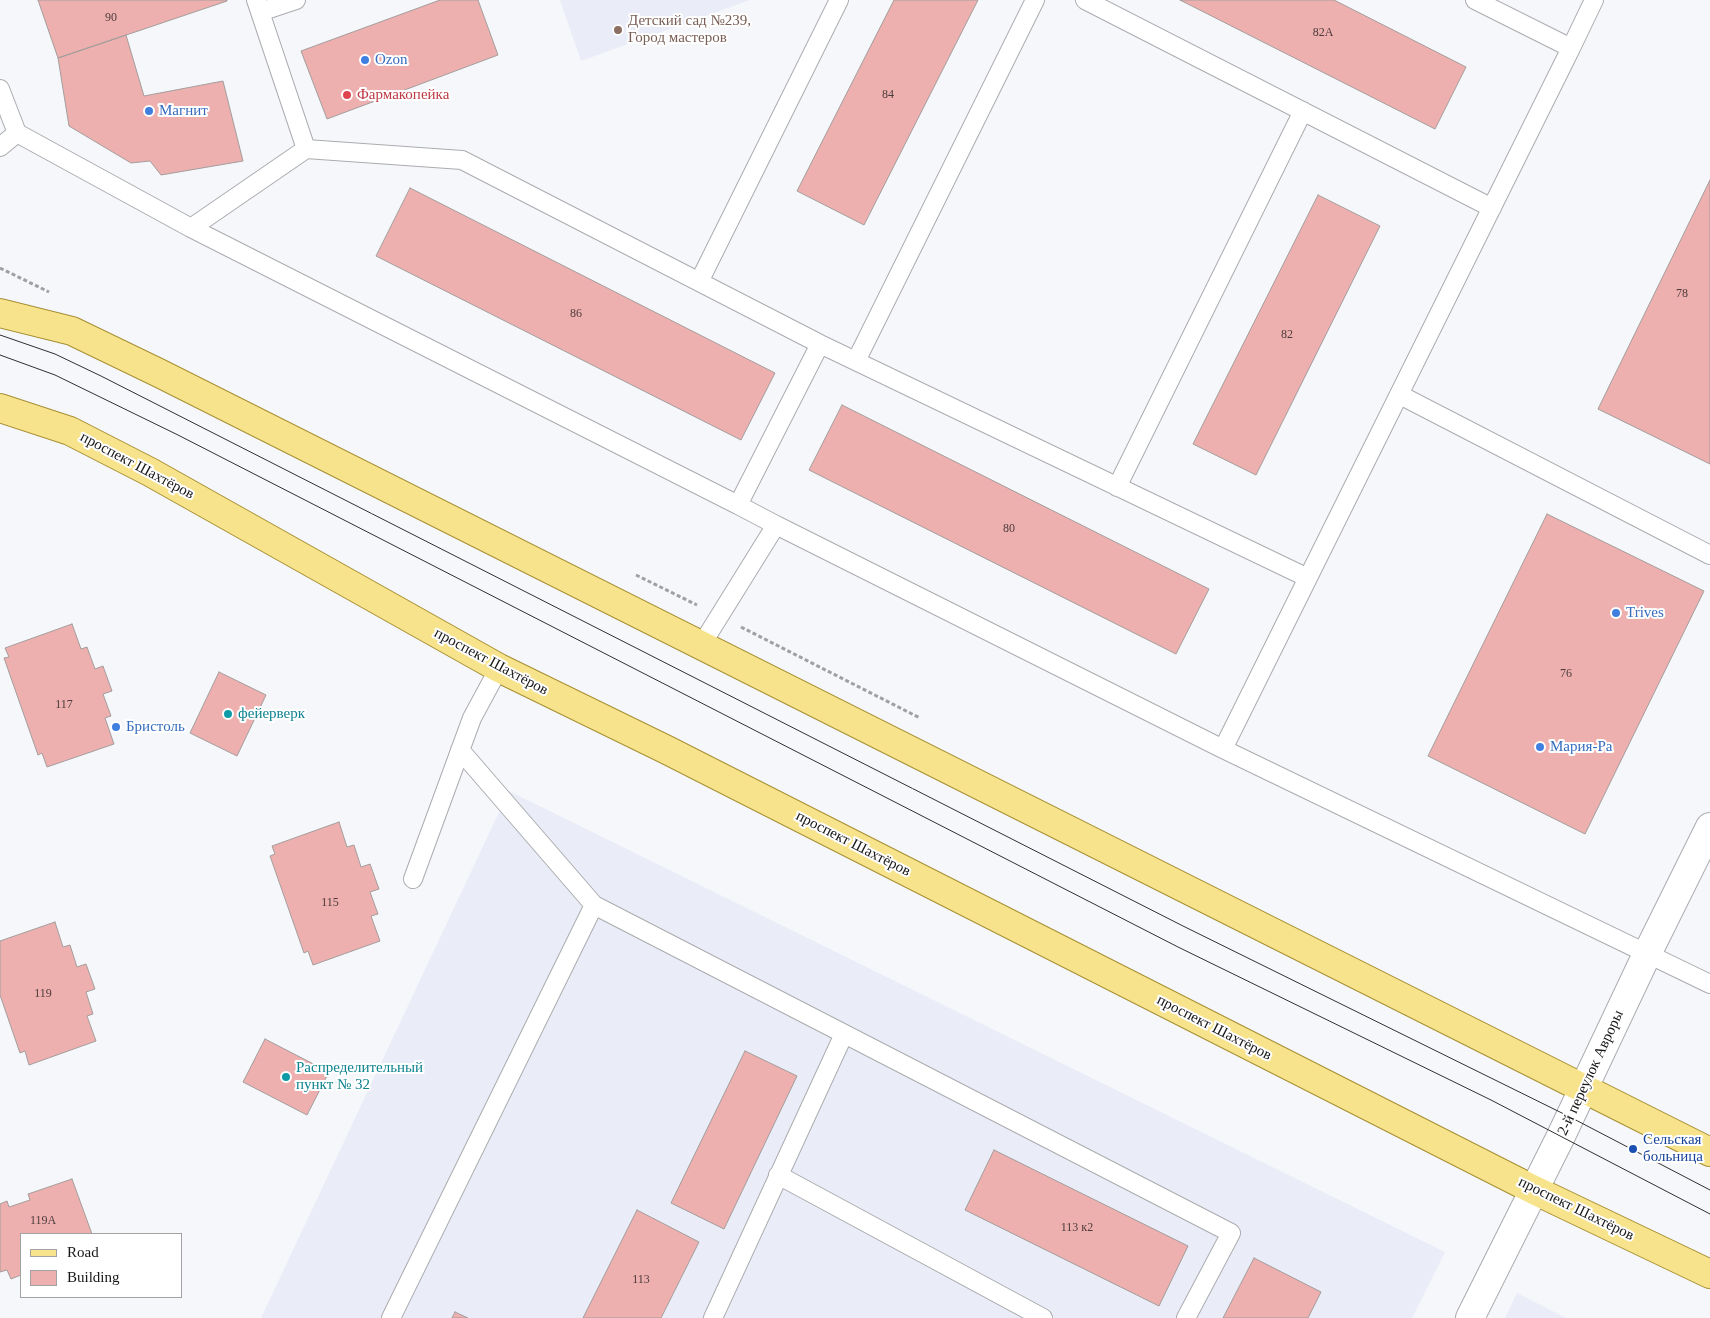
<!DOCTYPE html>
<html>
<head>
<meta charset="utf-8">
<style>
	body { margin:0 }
	#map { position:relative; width:1710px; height:1318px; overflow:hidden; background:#f6f7fb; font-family:Georgia,serif }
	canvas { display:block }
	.legend { position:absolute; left:20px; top:1233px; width:162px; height:65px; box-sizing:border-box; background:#fff; border:1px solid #a2a2a2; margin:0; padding:6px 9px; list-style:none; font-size:15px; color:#161617 }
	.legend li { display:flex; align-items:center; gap:10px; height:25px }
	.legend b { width:25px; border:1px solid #a2a2a2 }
</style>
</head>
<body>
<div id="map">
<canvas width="1710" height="1318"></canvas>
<ul class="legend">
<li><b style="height:6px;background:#f8e38d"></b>Road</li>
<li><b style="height:14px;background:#eeb0ae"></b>Building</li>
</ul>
</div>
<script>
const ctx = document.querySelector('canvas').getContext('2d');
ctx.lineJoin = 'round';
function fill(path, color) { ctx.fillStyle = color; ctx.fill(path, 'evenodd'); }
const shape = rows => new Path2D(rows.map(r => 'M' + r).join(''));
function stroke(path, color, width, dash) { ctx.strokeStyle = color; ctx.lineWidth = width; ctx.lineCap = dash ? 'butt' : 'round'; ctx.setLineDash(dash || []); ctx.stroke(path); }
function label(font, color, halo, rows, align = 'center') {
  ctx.font = font + ' Georgia,serif'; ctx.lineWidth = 4; ctx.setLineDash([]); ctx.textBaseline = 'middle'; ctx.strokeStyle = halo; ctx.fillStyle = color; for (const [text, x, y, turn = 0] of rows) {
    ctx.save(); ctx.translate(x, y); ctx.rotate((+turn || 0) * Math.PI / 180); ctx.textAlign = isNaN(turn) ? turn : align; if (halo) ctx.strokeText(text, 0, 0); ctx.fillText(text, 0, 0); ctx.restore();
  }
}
const built = shape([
	[560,0,750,0,581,61],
	[509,791,1445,1252,1412,1318,261,1318],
	[1517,1293,1566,1318,1505,1318]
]);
const building = shape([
	[38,0,227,0,227,1,58,58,38,0],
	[440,0,478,0,498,55,327,119,301,51,440,0],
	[894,0,978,0,864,225,797,191,894,0],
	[1180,0,1334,0,1466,67,1435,129,1180,0],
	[126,35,144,96,223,81,243,161,161,175,150,161,131,163,69,126,58,58,126,35],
	[1710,180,1710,464,1598,409,1710,180],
	[410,188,775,373,741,440,376,256,410,188],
	[1318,195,1380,226,1256,475,1193,444,1318,195],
	[842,405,1209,589,1176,654,809,470,842,405],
	[1547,514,1704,591,1585,834,1428,756,1547,514],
	[72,624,81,649,87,647,95,669,103,666,112,691,103,694,111,716,105,718,114,744,47,767,42,753,38,755,4,658,9,657,5,648,72,624],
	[219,672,266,695,237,756,190,733,219,672],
	[339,822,347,847,354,845,361,867,370,864,379,889,370,892,378,914,371,916,380,941,313,965,308,951,304,953,270,856,275,854,272,846,339,822],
	[55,922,63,947,70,945,77,967,86,964,95,989,86,992,93,1014,87,1016,96,1041,29,1065,25,1051,20,1053,0,995,0,941,55,922],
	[265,1039,329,1072,307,1115,243,1082,265,1039],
	[745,1051,797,1076,724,1229,671,1203,745,1051],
	[994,1150,1188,1246,1159,1306,965,1210,994,1150],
	[72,1179,92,1234,21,1234,21,1275,11,1279,7,1270,0,1272,0,1204,7,1201,9,1207,30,1200,28,1194,72,1179],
	[637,1210,699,1242,661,1318,583,1318,637,1210],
	[1254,1258,1321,1292,1308,1318,1223,1318,1254,1258],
	[455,1312,468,1318,452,1318,455,1312]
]);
const path = shape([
	[0,268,49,292],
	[636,575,697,605],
	[741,627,920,718]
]);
const lane = shape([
	[1085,0,1492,208],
	[260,12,296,0],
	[1571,48,1594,0],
	[0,89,17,133],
	[0,147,17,133,191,228,738,505],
	[306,149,462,160,820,344,1308,578],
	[191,228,306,149,256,0],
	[699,282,839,0],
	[856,361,1035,0],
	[1400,395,1710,555],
	[1117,487,1303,111],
	[776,525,1223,749,1571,48,1475,0],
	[702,644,776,525,738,505,820,344],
	[1223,749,1710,984],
	[413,879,472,718,499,668],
	[594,905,1231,1233,1186,1318],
	[778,1175,1043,1318],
	[391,1318,594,905,460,750],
	[713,1318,844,1034]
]);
const secondary = shape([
	[1470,1318,1561,1136,1648,952,1710,827]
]);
const primary = shape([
	[0,313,72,331,159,373,1710,1152],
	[0,408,70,431,150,472,499,668,667,750,1534,1190,1710,1274]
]);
const tram = shape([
	[0,335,55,354,101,376,1183,926,1570,1117,1710,1190],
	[0,355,55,375,178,435,1178,947,1491,1100,1710,1214]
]);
const markers = [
	[618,30,5,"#8d6e63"],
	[365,60,5,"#3f7fe0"],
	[347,95,5,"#e0444e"],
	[149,111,5,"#3f7fe0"],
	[1616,613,5,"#3f7fe0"],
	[228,714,5,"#0f9aa8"],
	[116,727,5,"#3f7fe0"],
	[1540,747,5,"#3f7fe0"],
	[286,1077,5,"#0f9aa8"],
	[1633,1149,5,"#1a4fb4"]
];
const numberNames = [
	["90",111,18],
	["82А",1323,33],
	["84",888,95],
	["78",1682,294],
	["86",576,314],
	["82",1287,335],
	["80",1009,529],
	["76",1566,674],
	["117",64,705],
	["115",330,903],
	["119",43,994],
	["119А",43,1221],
	["113 к2",1077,1228],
	["113",641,1280]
];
const educationNames = [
	["Детский сад №239,",628,21],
	["Город мастеров",628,38]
];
const shopNames = [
	["Ozon",375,60],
	["Магнит",159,111],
	["Trives",1626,613],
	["Бристоль",126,727],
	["Мария-Ра",1550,747]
];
const healthNames = [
	["Фармакопейка",357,95]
];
const streetNames = [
	["проспект Шахтёров",137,466,28],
	["проспект Шахтёров",491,662,28],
	["проспект Шахтёров",853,844,27],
	["проспект Шахтёров",1214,1028,27],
	["2-й переулок Авроры",1591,1073,-65],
	["проспект Шахтёров",1576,1209,26]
];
const cultureNames = [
	["фейерверк",238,714],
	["Распределительный",296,1068],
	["пункт № 32",296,1085]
];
const transitNames = [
	["Сельская",1643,1140],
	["больница",1643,1157]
];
fill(built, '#eaecf7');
fill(building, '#eeb0ae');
stroke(building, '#a29d9d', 1);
stroke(lane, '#abacaf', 20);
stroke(secondary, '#abacaf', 30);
stroke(primary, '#a68f32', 30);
stroke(path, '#a0a0a3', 3, [4, 2.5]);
stroke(lane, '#fff', 18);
stroke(secondary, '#fff', 28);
stroke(primary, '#f8e38d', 28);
stroke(tram, '#303031', 1);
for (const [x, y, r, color] of markers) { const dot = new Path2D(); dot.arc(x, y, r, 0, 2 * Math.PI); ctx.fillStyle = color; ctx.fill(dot); stroke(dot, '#fff', 2); }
label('12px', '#4c3c3d', null, numberNames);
label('15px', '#785e54', '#fff', educationNames, 'left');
label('15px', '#366cbe', '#fff', shopNames, 'left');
label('15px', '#be3a42', '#fff', healthNames, 'left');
label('15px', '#161617', '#fff', streetNames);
label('15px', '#0d838f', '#fff', cultureNames, 'left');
label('15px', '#164399', '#fff', transitNames, 'left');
</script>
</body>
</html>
